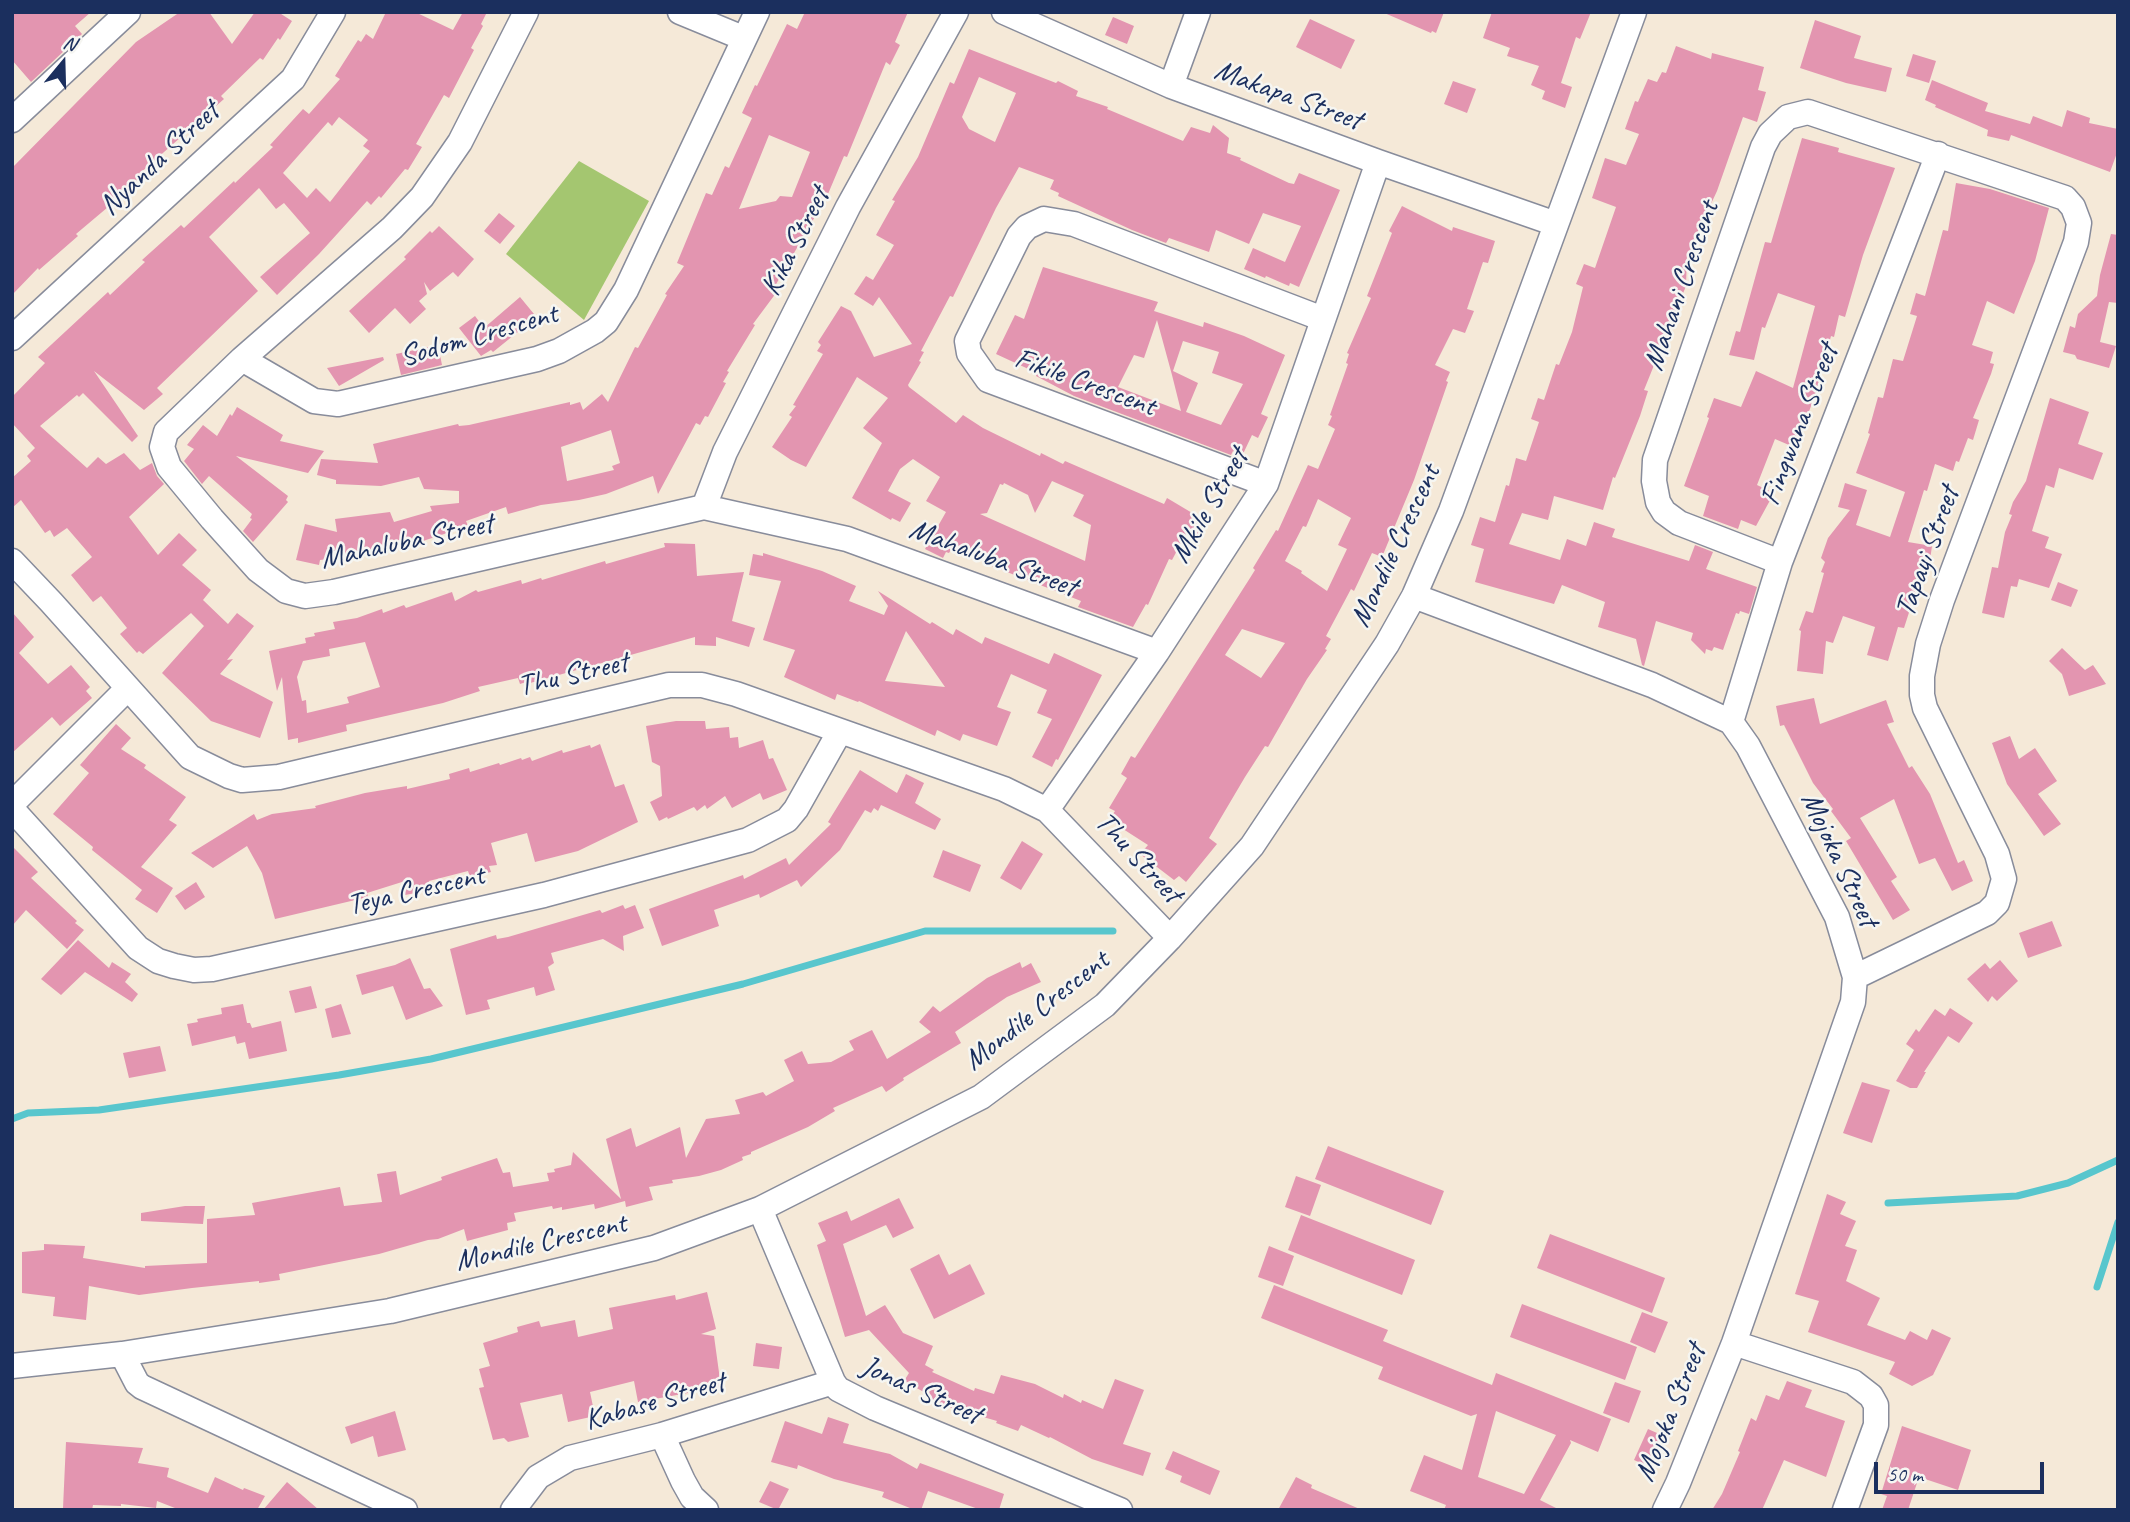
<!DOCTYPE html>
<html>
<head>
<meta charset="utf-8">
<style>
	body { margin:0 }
	#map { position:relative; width:2130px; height:1522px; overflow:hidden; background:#f5e9d8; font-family:Caveat,sans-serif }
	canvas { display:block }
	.frame { position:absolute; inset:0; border:14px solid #1b2f5e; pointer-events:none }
	.north { position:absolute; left:28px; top:28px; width:70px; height:70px; -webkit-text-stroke:5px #f6f6f2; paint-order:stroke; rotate:19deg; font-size:19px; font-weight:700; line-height:28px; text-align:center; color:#1b2f5e }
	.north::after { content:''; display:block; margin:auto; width:24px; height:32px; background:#1b2f5e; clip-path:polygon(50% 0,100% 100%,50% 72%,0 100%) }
	.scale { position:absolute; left:1874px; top:1462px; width:170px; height:32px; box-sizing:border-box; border:4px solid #1b2f5e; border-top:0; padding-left:9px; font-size:21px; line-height:24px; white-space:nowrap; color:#1b2f5e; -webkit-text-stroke:5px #f6f6f2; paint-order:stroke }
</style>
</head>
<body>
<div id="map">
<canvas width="2130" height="1522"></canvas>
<div class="frame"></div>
<div class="north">N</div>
<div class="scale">50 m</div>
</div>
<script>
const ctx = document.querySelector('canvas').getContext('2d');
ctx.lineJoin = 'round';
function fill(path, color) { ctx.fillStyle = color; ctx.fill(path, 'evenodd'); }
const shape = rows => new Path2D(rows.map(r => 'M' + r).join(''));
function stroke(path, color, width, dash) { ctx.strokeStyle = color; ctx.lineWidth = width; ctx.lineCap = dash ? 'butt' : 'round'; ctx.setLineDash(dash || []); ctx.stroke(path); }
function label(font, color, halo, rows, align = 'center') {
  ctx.font = font + ' Caveat,sans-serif'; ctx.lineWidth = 5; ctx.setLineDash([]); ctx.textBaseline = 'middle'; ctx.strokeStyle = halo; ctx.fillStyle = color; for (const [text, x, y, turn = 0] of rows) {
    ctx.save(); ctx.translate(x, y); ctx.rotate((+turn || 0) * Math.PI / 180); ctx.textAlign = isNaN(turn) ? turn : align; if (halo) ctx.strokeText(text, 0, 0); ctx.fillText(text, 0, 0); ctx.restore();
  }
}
const green = shape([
	[579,161,649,201,584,320,506,254]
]);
const stream = shape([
	[12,1119,28,1113,99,1110,339,1075,431,1059,743,984,925,931,1113,931],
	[1888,1203,2017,1196,2068,1183,2118,1160],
	[2097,1287,2118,1222]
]);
const building = shape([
	[12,12,91,12,75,26,82,34,31,82,12,60],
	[180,12,209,12,232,44,255,12,278,12,292,21,280,40,278,38,263,60,260,58,221,96,224,99,138,175,140,177,114,202,76,234,78,236,39,270,38,268,12,295,12,168,136,42],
	[386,12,415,12,453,30,463,12,487,12,481,24,483,26,471,48,474,50,449,98,444,95,416,144,422,147,408,170,405,169,381,198,379,196,371,205,367,201,319,254,277,295,260,277,310,233,284,203,276,209,259,188,209,237,258,291,157,388,163,394,144,410,94,371,138,436,132,442,83,393,79,397,77,395,40,426,87,468,98,457,106,464,124,453,140,470,152,463,157,476,164,484,129,517,158,555,179,533,197,550,182,565,211,590,203,600,228,624,237,613,254,626,227,660,233,659,220,674,273,702,260,738,211,721,162,673,204,626,191,613,143,654,139,651,137,653,120,634,127,628,101,596,93,602,71,575,92,557,67,528,54,537,50,530,45,533,21,500,12,508,12,478,31,461,27,456,35,448,12,423,12,397,45,363,38,357,108,292,110,295,145,262,142,260,181,225,184,228,234,181,235,183,273,147,270,145,303,109,309,114,340,79,335,76,358,40,361,42,366,34,373,39],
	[339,117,368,140,363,146,370,151,330,202,316,188,307,198,283,173,328,122,332,126],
	[805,12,908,12,895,42,900,45,890,65,886,62,847,157,844,156,828,194,775,286,779,289,753,324,755,325,727,371,729,372,723,382,726,383,708,417,705,416,700,425,696,423,658,494,653,476,606,494,579,500,541,505,508,514,506,507,466,521,468,526,411,545,409,541,390,548,389,545,364,555,320,560,319,565,296,560,305,524,337,532,335,519,390,512,394,522,432,511,430,506,459,503,459,491,424,489,419,477,381,486,336,484,336,480,317,475,321,459,378,463,373,444,458,424,459,426,469,425,570,402,570,405,580,402,583,410,602,394,608,402,635,347,638,348,667,295,665,294,684,266,677,263,706,193,712,195,725,166,729,168,752,118,742,113,755,85,757,86,787,24,797,29],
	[769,135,810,152,792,197,780,196,776,201,739,209],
	[611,430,620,463,612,466,614,470,567,481,561,447],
	[1382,12,1444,12,1436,33,1432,31,1431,33],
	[1492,12,1591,12,1580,39,1576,37,1561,83,1572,87,1565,108,1542,99,1545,91,1531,85,1539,66,1507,56,1510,48,1483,38],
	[1113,17,1134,26,1127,44,1105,35],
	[1310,19,1355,40,1341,69,1296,47],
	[1815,20,1861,36,1854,58,1892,68,1886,92,1846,83,1800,68],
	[1676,46,1711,59,1712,53,1764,67,1758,90,1766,92,1757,122,1743,117,1717,191,1696,236,1699,238,1693,257,1687,255,1686,286,1644,390,1648,391,1640,416,1615,478,1613,477,1603,510,1554,496,1548,520,1522,513,1509,544,1560,560,1567,539,1586,546,1594,522,1615,529,1612,537,1689,561,1695,545,1713,552,1706,569,1757,587,1749,614,1740,611,1739,614,1736,613,1723,650,1714,647,1712,651,1706,649,1705,654,1691,640,1693,633,1656,621,1644,666,1642,665,1636,639,1598,627,1605,602,1562,585,1554,604,1475,582,1484,549,1471,545,1480,517,1495,522,1506,485,1509,486,1516,458,1526,461,1539,422,1531,419,1538,398,1544,400,1556,364,1559,365,1572,332,1583,287,1576,284,1584,264,1595,268,1616,207,1592,198,1605,158,1626,165,1639,134,1625,129,1635,101,1638,102,1648,79,1657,82,1662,72,1666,73],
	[969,49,1056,83,1058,81,1078,91,1076,96,1108,107,1107,109,1183,141,1191,127,1210,133,1213,125,1229,138,1227,153,1241,158,1240,160,1289,183,1294,184,1299,173,1340,190,1299,287,1290,283,1289,286,1266,276,1265,278,1244,269,1253,248,1285,262,1301,226,1263,213,1249,244,1216,230,1209,252,1169,238,1166,243,1132,230,1058,196,1059,193,1050,189,1054,180,1019,167,996,208,953,297,950,296,921,351,924,352,919,361,921,362,908,385,909,387,956,423,963,415,983,428,1040,456,1041,453,1063,464,1065,461,1164,504,1167,498,1209,523,1198,539,1187,532,1172,560,1169,559,1148,605,1146,604,1133,627,1078,607,1081,601,984,563,985,561,952,548,949,553,946,552,943,558,925,549,946,512,926,501,940,477,913,459,900,469,888,491,911,503,900,522,892,518,891,520,852,498,882,443,863,428,888,398,857,377,806,467,791,460,772,447,792,417,789,415,796,406,793,405,823,354,817,351,821,345,818,342,841,306,851,311,874,357,912,344,879,297,873,306,854,294,866,276,873,280,894,245,876,235,895,201,892,200,918,157,950,82,954,84],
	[979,77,1016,93,995,142,969,129,962,117],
	[1052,481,1084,495,1073,516,1091,525,1085,561,980,514,987,513,1000,484,1003,485,1004,483,1028,495,1035,513],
	[1913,54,1936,61,1929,83,1906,76],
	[1932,80,1988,103,1985,111,2030,124,2033,116,2062,127,2067,110,2090,118,2089,123,2118,129,2118,150,2110,172,2011,135,2009,141,1987,136,1988,130,1935,107,1936,105,1925,100],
	[1453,81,1476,89,1467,113,1444,104],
	[1802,138,1839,148,1838,152,1895,168,1863,255,1845,317,1839,315,1834,337,1831,336,1816,392,1796,448,1775,439,1757,485,1774,493,1756,526,1741,520,1738,529,1703,516,1709,496,1684,486,1709,418,1707,417,1714,398,1741,407,1756,371,1793,388,1815,306,1778,293,1765,328,1762,327,1754,360,1729,355,1736,331,1740,332,1765,242,1771,243],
	[1956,183,1990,189,2049,208,2035,261,2014,314,1987,301,1972,345,1993,352,1990,363,1994,364,1991,374,1973,418,1979,420,1973,440,1968,438,1959,462,1956,461,1953,471,1935,464,1927,491,1924,490,1908,542,1932,546,1929,567,1924,566,1904,628,1898,627,1888,661,1867,655,1875,627,1843,616,1833,643,1826,641,1823,674,1797,671,1801,631,1799,630,1806,611,1813,613,1824,573,1821,572,1825,562,1821,558,1828,538,1850,510,1838,507,1845,483,1867,490,1856,525,1890,537,1905,492,1856,473,1870,434,1868,433,1878,397,1883,398,1893,359,1903,361,1917,316,1910,314,1916,293,1925,296,1943,230,1948,231],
	[1402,206,1452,231,1453,227,1495,241,1488,263,1483,262,1467,309,1474,311,1465,333,1453,329,1435,365,1450,372,1446,381,1448,382,1414,480,1382,557,1372,553,1354,591,1351,589,1326,636,1331,639,1325,649,1327,650,1307,679,1268,747,1265,746,1245,777,1209,838,1217,844,1186,882,1179,876,1174,880,1140,854,1148,845,1109,820,1115,811,1109,808,1127,778,1121,774,1131,756,1135,758,1250,578,1255,570,1253,568,1276,530,1278,531,1308,465,1318,469,1335,429,1328,425,1332,416,1330,415,1348,364,1346,363,1349,354,1347,353,1371,298,1367,296,1392,233,1389,231],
	[1318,499,1351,518,1338,545,1347,549,1327,591,1301,573,1302,571,1285,561,1303,526,1306,527],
	[1242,629,1285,643,1261,678,1225,655],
	[499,213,515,226,500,244,484,231],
	[439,226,474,259,458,277,453,272,430,291,424,282,427,294,419,301,426,309,410,324,395,308,369,333,349,311,406,259,404,257,430,231,432,233],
	[2111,234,2118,235,2118,303,2109,302,2100,342,2116,346,2109,368,2077,359,2075,355,2063,352,2070,326,2075,328,2078,314,2097,296,2100,275],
	[1043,267,1158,302,1154,311,1203,327,1204,322,1244,336,1285,355,1261,414,1268,417,1258,438,1252,435,1242,456,1233,451,1231,455,1074,396,1036,376,1037,373,996,354,1015,315,1024,319],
	[1157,320,1172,375,1181,411,1118,387,1134,355,1144,358],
	[1183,341,1219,352,1212,373,1243,384,1221,425,1186,412,1198,383,1173,371],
	[520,297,534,314,526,321,529,323,493,352,491,350,481,356,459,328,475,316,484,328],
	[438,345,442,365,401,375,396,354],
	[383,357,384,360,339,386,327,368],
	[2050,398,2089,412,2078,444,2103,453,2093,480,2059,468,2054,488,2046,485,2032,531,2049,537,2045,548,2062,554,2049,588,2019,579,2017,587,2011,586,2004,618,1982,613,1992,567,1998,568,2005,532,2012,515,2009,514,2013,502,2026,481],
	[237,407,283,435,280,441,324,451,308,473,236,456,288,496,286,500,288,502,253,542,243,531,252,519,250,518,252,514,209,476,202,484,184,461,194,449,187,445,203,425,217,436,230,414,232,416],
	[664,543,695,544,697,576,744,572,732,621,755,628,749,647,716,637,716,646,695,645,695,637,530,683,529,681,520,684,518,678,478,687,480,691,443,703,346,725,347,731,298,743,298,738,288,740,282,677,277,691,269,651,306,643,305,638,315,636,314,633,335,629,333,622,357,618,382,609,383,613,404,605,406,608,452,592,455,601,476,590,478,592,521,580,522,584,541,578,542,580,605,561,606,564,665,547],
	[365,642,380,687,347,697,349,703,307,713,306,700,302,701,297,677,303,661,330,656,329,649],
	[763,553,822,571,856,586,849,601,884,615,888,606,878,591,930,624,932,622,953,635,956,629,982,644,985,637,1049,664,1054,653,1102,675,1058,760,1056,759,1052,767,1032,757,1052,719,1037,713,1047,690,1011,674,997,707,1011,712,997,746,963,734,960,741,937,730,935,736,859,701,858,702,837,694,835,700,784,677,795,650,763,640,781,581,749,575,753,554,763,556],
	[906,631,945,687,885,681],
	[2058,582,2078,590,2071,607,2051,600],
	[12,612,34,637,19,653,48,684,71,665,90,687,86,691,92,698,60,726,52,717,12,753],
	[2062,648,2085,670,2093,665,2106,684,2069,696,2062,674,2049,661],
	[1814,698,1820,724,1886,700,1894,722,1887,724,1909,768,1912,766,1930,794,1958,863,1964,860,1973,881,1952,891,1935,858,1919,864,1894,799,1860,818,1897,877,1891,881,1910,910,1893,920,1846,841,1851,838,1831,811,1833,809,1813,783,1784,725,1780,726,1776,706],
	[676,721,705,721,706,729,729,727,730,738,738,737,739,748,763,740,769,759,773,758,787,790,763,800,760,793,732,808,725,796,707,809,705,805,697,811,694,807,668,819,667,817,659,821,650,802,662,796,660,766,652,762,646,726],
	[116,724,131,738,121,749,146,765,144,768,186,797,169,820,177,825,141,867,173,888,157,913,135,899,142,890,92,850,93,847,53,814,89,773,80,765],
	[2010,736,2019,759,2035,748,2057,781,2038,794,2061,824,2044,836,2007,784,1992,743],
	[600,744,615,787,624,784,638,822,578,851,535,862,527,833,491,843,497,865,489,866,491,872,470,877,468,871,429,881,431,890,405,895,402,882,367,893,368,897,275,919,262,873,247,846,213,868,191,853,254,814,257,820,272,814,316,808,315,806,365,793,407,786,407,789,450,779,449,774,469,768,470,772,499,763,500,765,521,758,522,760,530,757,532,761,562,750,563,753,590,745,591,748],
	[860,770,897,793,906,774,924,783,915,803,941,819,935,830,881,805,878,811,874,808,871,813,865,810,840,850,801,887,797,880,760,898,759,894,714,910,719,926,662,946,649,909,743,875,744,879,786,858,789,865,831,824,828,822],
	[1022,841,1043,854,1021,890,1000,878],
	[12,846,38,872,31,878,77,921,75,923,84,930,67,949,26,910,12,926],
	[943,850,981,865,970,892,933,877],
	[196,882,205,897,185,910,175,896],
	[623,905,625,909,635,905,644,928,623,936,624,951,603,939,551,953,554,963,548,967,555,990,536,996,534,987,487,1000,490,1009,466,1015,450,949,496,935,497,939,508,937,600,910,602,913],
	[2052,921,2062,946,2028,958,2019,933],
	[78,940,109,968,112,962,131,974,125,982,138,994,132,1002,85,972,61,995,41,979],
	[410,958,424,989,430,988,443,1006,406,1020,393,986,362,995,356,975,395,965],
	[2000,960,2018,981,1997,1001,1992,996,1988,1002,1967,979,1985,963,1990,969],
	[1020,962,1022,968,1031,963,1041,982,1007,997,955,1032,961,1043,903,1078,904,1080,886,1092,882,1086,833,1108,835,1111,808,1127,751,1152,751,1154,742,1157,743,1160,721,1170,699,1176,672,1180,673,1183,649,1187,653,1200,626,1207,625,1201,595,1209,594,1204,562,1210,562,1207,553,1209,552,1206,514,1213,516,1221,507,1223,508,1230,467,1241,464,1229,438,1239,428,1240,379,1254,279,1274,280,1280,259,1283,259,1281,192,1288,139,1295,89,1286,86,1320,53,1316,55,1297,22,1293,22,1252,44,1250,44,1244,85,1246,83,1258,145,1268,145,1266,207,1263,207,1219,255,1215,252,1203,340,1187,344,1206,382,1202,377,1174,396,1171,400,1195,442,1180,441,1177,497,1158,503,1173,510,1172,513,1187,549,1181,547,1173,555,1172,554,1169,571,1165,573,1152,621,1199,606,1139,631,1128,636,1147,680,1127,686,1158,706,1119,740,1114,735,1100,763,1092,766,1096,794,1081,784,1060,802,1051,808,1064,831,1062,854,1050,849,1041,872,1030,887,1059,931,1032,919,1022,933,1006,940,1012,987,978],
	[311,986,317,1008,295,1013,289,991],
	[243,1004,247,1023,250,1023,252,1028,281,1021,287,1051,249,1059,245,1042,237,1044,235,1036,192,1046,187,1024,198,1022,197,1019,222,1014,221,1008],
	[341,1004,351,1034,332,1038,325,1009],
	[1950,1008,1973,1023,1959,1043,1948,1036,1924,1072,1926,1072,1917,1088,1910,1088,1896,1081,1914,1050,1906,1044,1916,1029,1919,1032,1935,1009,1945,1016],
	[160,1046,166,1071,129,1078,123,1053],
	[1862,1082,1890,1090,1872,1143,1843,1133],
	[1328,1146,1444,1191,1431,1225,1315,1179],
	[1296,1176,1321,1185,1310,1216,1285,1207],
	[1827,1194,1846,1202,1840,1214,1856,1221,1845,1246,1857,1250,1846,1281,1880,1298,1867,1325,1905,1340,1910,1331,1927,1340,1932,1329,1951,1338,1933,1375,1912,1386,1889,1374,1895,1362,1808,1332,1819,1301,1795,1294],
	[899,1198,914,1228,893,1238,886,1225,843,1244,866,1316,885,1305,903,1333,933,1346,925,1365,934,1370,932,1372,974,1391,975,1388,994,1394,1001,1375,1035,1384,1063,1398,1064,1394,1081,1403,1082,1400,1103,1409,1115,1379,1144,1390,1123,1444,1151,1453,1143,1476,1092,1459,1050,1437,1049,1438,1021,1425,1018,1431,996,1423,997,1421,952,1408,930,1399,931,1396,904,1381,909,1373,869,1330,845,1337,817,1245,826,1241,818,1223,847,1211,851,1221],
	[185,1206,205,1206,203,1224,141,1221,141,1213],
	[1301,1215,1415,1260,1402,1295,1288,1250],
	[1550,1234,1665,1278,1652,1313,1537,1268],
	[1269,1246,1294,1256,1283,1286,1258,1277],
	[939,1254,949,1275,970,1264,985,1294,934,1319,910,1269],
	[1274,1285,1388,1330,1383,1341,1492,1385,1496,1373,1611,1419,1598,1452,1570,1440,1571,1443,1540,1500,1560,1510,1444,1510,1446,1505,1410,1491,1424,1455,1462,1470,1477,1414,1471,1416,1378,1379,1383,1367,1261,1318],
	[1496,1411,1556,1435,1524,1494,1478,1477],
	[707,1292,716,1329,701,1334,714,1336,721,1387,638,1402,634,1381,590,1392,595,1416,568,1422,562,1394,520,1403,529,1437,508,1442,504,1438,493,1440,479,1388,484,1387,479,1369,490,1366,483,1343,518,1332,517,1327,539,1321,541,1327,575,1320,578,1337,613,1329,609,1308,675,1295,676,1300],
	[1522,1304,1637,1347,1625,1380,1510,1337],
	[1642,1312,1668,1322,1655,1353,1630,1342],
	[756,1343,782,1347,779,1369,753,1366],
	[1787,1381,1812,1390,1805,1407,1845,1421,1826,1477,1784,1460,1762,1510,1712,1510,1722,1494,1740,1452,1738,1451,1751,1418,1756,1421,1766,1395,1779,1400],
	[1615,1382,1641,1391,1629,1423,1603,1413],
	[395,1411,406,1450,378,1457,373,1436,351,1444,345,1427],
	[828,1417,849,1424,843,1443,890,1454,917,1469,920,1463,1004,1494,999,1510,981,1510,928,1491,921,1510,915,1510,882,1497,884,1492,834,1479,798,1465,797,1469,771,1462,785,1421,822,1434],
	[1902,1426,1971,1450,1958,1490,1919,1477,1908,1510,1882,1510,1887,1496,1881,1494],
	[1648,1429,1666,1437,1652,1468,1634,1460],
	[66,1442,143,1448,138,1463,169,1468,167,1477,208,1493,215,1477,243,1490,244,1488,265,1496,257,1510,180,1510,157,1501,156,1508,121,1504,121,1506,93,1505,92,1510,63,1508],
	[1173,1451,1220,1471,1210,1495,1180,1482,1182,1476,1165,1469],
	[1296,1477,1312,1485,1311,1488,1362,1510,1278,1510],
	[770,1481,789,1489,778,1510,759,1502],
	[287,1482,319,1510,263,1510]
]);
const minor = shape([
	[526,12,460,142,422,197,392,228,242,359,166,432,162,447,169,467,212,519,258,570,286,591,305,596,334,592,704,507,847,539,1157,652],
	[680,12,743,38],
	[1004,12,1171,86,1378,162,1556,224],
	[1171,86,1198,12],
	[12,120,128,12],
	[12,338,293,79,333,12],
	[242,359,314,401,338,404,537,359,559,351,595,331,606,322,626,290,757,12],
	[1266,484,988,380,969,353,967,341,1019,236,1027,227,1044,219,1074,224,1323,319],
	[704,507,725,452,848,207,956,12],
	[12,561,51,602,190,757,229,776,242,780,279,777,669,685,702,685,736,694,1004,789,1047,810,1170,938],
	[1780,562,1679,523,1664,512,1658,502,1654,481,1655,460,1763,147,1770,134,1788,117,1808,112,2065,198,2073,207,2079,223,2076,242,1942,600,1928,644,1922,676,1922,695,1925,708,1997,854,2004,879,1997,903,1987,913,1855,977],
	[1414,596,1652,685,1731,722,1748,746,1837,917,1855,977,1853,1002,1734,1343,1678,1483,1665,1510],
	[1731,722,1780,562,1938,154],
	[12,804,127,689],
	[12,809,138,948,158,961,174,966,194,970,212,969,544,895,748,840,787,820,796,809,840,731],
	[1047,810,1157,652,1266,484,1378,162],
	[760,1209,833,1382,838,1389,875,1408,1120,1510],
	[1734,1343,1853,1382,1871,1396,1876,1405,1876,1425,1845,1510],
	[122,1354,137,1383,142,1387,405,1510],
	[12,1366,122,1354,390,1311,654,1248,760,1209,981,1097,1105,1005,1170,938,1252,846,1387,644,1414,596,1451,511,1634,12],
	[662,1435,683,1481,692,1497,706,1510],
	[513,1510,538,1477,570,1458,662,1435,833,1382]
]);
const streetNames = [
	["Makapa Street",1288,96,20],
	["Nyanda Street",160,159,-43],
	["Kika Street",796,242,-63],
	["Mahani Crescent",1682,286,-71],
	["Sodom Crescent",479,336,-16],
	["Fikile Crescent",1085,383,20],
	["Fingwana Street",1800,425,-69],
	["Mkile Street",1210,506,-60],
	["Mahaluba Street",407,542,-12],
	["Mondile Crescent",1396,546,-65],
	["Tapayi Street",1928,552,-70],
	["Mahaluba Street",993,559,20],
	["Thu Street",573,675,-13],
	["Thu Street",1138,858,47],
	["Mojoka Street",1839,860,65],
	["Teya Crescent",416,891,-13],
	["Mondile Crescent",1037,1011,-38],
	["Mondile Crescent",541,1243,-13],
	["Jonas Street",921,1391,24],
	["Kabase Street",655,1402,-16],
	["Mojoka Street",1671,1413,-68]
];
fill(green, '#a4c670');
stroke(stream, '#58c6cd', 7);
fill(building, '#e395b0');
stroke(minor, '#888c9b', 27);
stroke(minor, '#fff', 24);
label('30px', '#1b2f5e', '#f6f6f2', streetNames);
</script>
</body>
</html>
